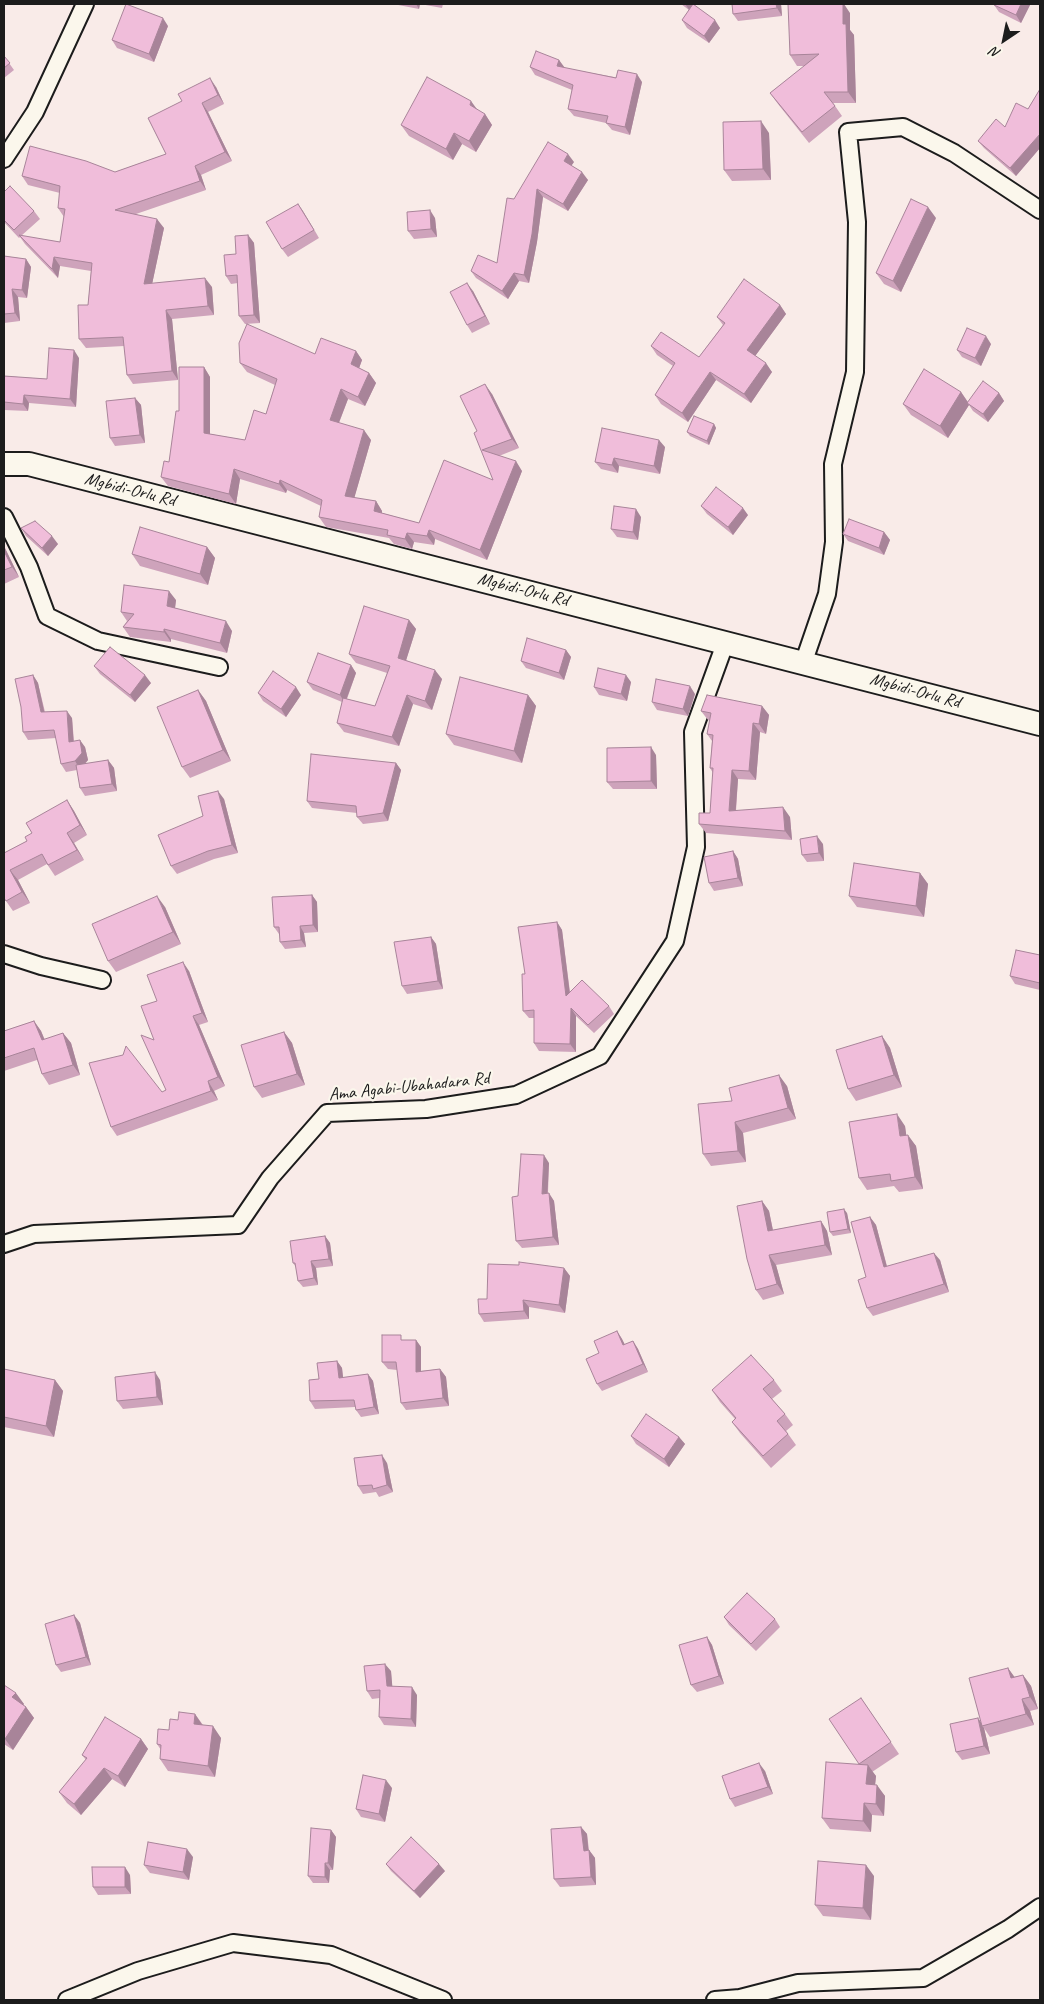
<!DOCTYPE html>
<html>
<head>
<meta charset="utf-8">
<style>
	body { margin:0 }
	#map { position:relative; width:1044px; height:2004px; overflow:hidden; background:#f9ebe8; font-family:Caveat,sans-serif }
	canvas { display:block }
	.frame { position:absolute; inset:0; border:5px solid #1c1c1c; pointer-events:none }
	.north { position:absolute; left:979px; top:15px; width:50px; height:50px; -webkit-text-stroke:4px #fbf7ec; paint-order:stroke; rotate:214deg; font-size:14px; font-weight:700; line-height:20px; text-align:center; color:#1c1c1c }
	.north::after { content:''; display:block; margin:auto; width:18px; height:22px; background:#1c1c1c; clip-path:polygon(50% 0,100% 100%,50% 72%,0 100%) }
</style>
</head>
<body>
<div id="map">
<canvas width="1044" height="2004"></canvas>
<div class="frame"></div>
<div class="north">N</div>
</div>
<script>
const ctx = document.querySelector('canvas').getContext('2d');
ctx.lineJoin = 'round';
const shape = rows => new Path2D(rows.map(r => 'M' + r).join(''));
function stroke(path, color, width, dash) { ctx.strokeStyle = color; ctx.lineWidth = width; ctx.lineCap = dash ? 'butt' : 'round'; ctx.setLineDash(dash || []); ctx.stroke(path); }
function fill(path, color) { ctx.fillStyle = color; ctx.fill(path, 'evenodd'); }
function label(font, color, halo, rows, align = 'center') {
  ctx.font = font + ' Caveat,sans-serif'; ctx.lineWidth = 4.5; ctx.setLineDash([]); ctx.textBaseline = 'middle'; ctx.strokeStyle = halo; ctx.fillStyle = color; for (const [text, x, y, turn = 0] of rows) {
    ctx.save(); ctx.translate(x, y); ctx.rotate((+turn || 0) * Math.PI / 180); ctx.textAlign = isNaN(turn) ? turn : align; if (halo) ctx.strokeText(text, 0, 0); ctx.fillText(text, 0, 0); ctx.restore();
  }
}
const minor = shape([
	[4,159,35,112,85,4],
	[4,517,29,567,47,616,98,641,219,667],
	[804,661,827,594,834,542,833,464,855,372,857,222,848,132,903,127,954,153,1040,210],
	[4,954,41,966,102,980],
	[4,1244,34,1234,238,1225,270,1178,327,1113,426,1109,516,1095,600,1056,675,941,696,847,693,732,726,641],
	[67,2000,138,1971,233,1943,331,1955,443,2000],
	[715,2000,740,1998,798,1983,923,1978,1008,1929,1040,1907]
]);
const secondary = shape([
	[4,464,29,464,1040,724]
]);
const wall = shape([
	[393,4,443,4,442,8,420,4,419,9],
	[681,4,695,4,694,5,720,28,709,43,687,28,682,20,689,10],
	[732,4,781,4,782,16,738,21,733,14],
	[991,4,1029,4,1030,5,1021,23,999,12,994,5],
	[850,13,850,30,854,35,856,103,833,103,842,116,809,143,778,104,770,93,805,66,797,66,790,55],
	[168,26,154,62,117,48,112,40],
	[4,56,14,70,4,78],
	[559,60,564,68,642,82,630,135,612,130,606,123,574,116,568,109,572,90,535,75,530,67],
	[216,87,224,104,208,112,232,161,201,175,206,190,136,214,164,228,152,284,212,287,214,315,172,319,178,380,133,384,127,375,124,346,86,348,79,339,88,305,91,271,60,266,58,278,25,244,20,237,19,238,4,222,4,192,34,211,40,219,21,236,60,242,64,217,58,208,60,193,28,185,22,176,115,172,166,154,148,118],
	[1040,89,1040,148,1016,176,984,148,978,141,1005,127,1028,109],
	[485,114,492,125,476,152,462,144,453,160,409,136,401,125],
	[769,133,771,180,732,181,724,170],
	[574,162,571,166,588,180,568,211,543,197,537,242,529,283,519,281,508,299,476,278,471,271,497,263,514,199],
	[298,204,319,238,288,257,282,249],
	[435,218,437,237,414,239,408,231],
	[936,218,901,292,884,284,876,273],
	[248,235,254,243,260,323,245,324,239,316,238,283,231,284,226,276,236,254],
	[4,256,26,259,31,267,27,298,18,297,20,321,4,323],
	[473,291,490,324,472,333,467,325],
	[780,305,786,314,755,356,772,372,751,403,716,380,688,422,661,404,655,395,673,366,657,355,651,346,699,357,723,325,717,317],
	[991,344,981,366,962,357,957,350],
	[356,351,362,360,359,368,369,373,376,383,365,406,348,399,339,423,371,440,354,498,376,501,382,511,382,513,419,523,493,480,477,431,492,394,519,448,499,456,522,471,487,560,435,539,434,545,414,542,412,549,394,544,389,538,326,527,319,517,321,506,287,490,286,493,240,479,236,504,168,486,161,477,169,462,179,411,204,367,210,377,210,434,245,440,266,414,275,385,247,372,240,363,315,354],
	[79,358,76,407,29,403,28,411,4,410,4,376,47,379],
	[961,392,968,402,999,393,1004,401,988,422,973,411,969,405,948,438,911,415,903,404],
	[135,398,141,405,145,443,115,446,110,438],
	[714,424,716,428,709,445,690,436,687,432],
	[665,447,660,474,619,466,618,473,601,469,595,462],
	[701,506,748,515,733,535,707,514],
	[641,517,638,540,617,537,611,529],
	[21,528,58,544,48,556,26,536],
	[884,532,890,540,884,555,848,541,843,534],
	[4,546,19,577,4,584],
	[207,547,215,558,208,585,140,566,132,554],
	[176,600,175,608,232,631,227,653,171,639,171,642,130,637,123,627,127,621,121,612],
	[409,620,416,629,406,660,442,679,432,710,413,704,399,746,344,732,337,723,342,702,313,690,307,682,351,665,356,673,347,699,375,706,387,673,356,663,349,654],
	[566,650,571,657,564,680,526,668,521,661],
	[94,666,151,683,135,702,100,674],
	[33,675,38,683,45,712,72,718,74,741,85,747,88,760,85,764,108,760,114,768,117,791,85,796,80,788,77,770,66,772,61,764,56,738,28,740,23,732],
	[631,682,627,701,599,695,594,687],
	[198,690,206,701,231,761,190,778,182,767],
	[258,693,301,695,286,717,263,701],
	[695,694,688,716,657,710,652,702],
	[528,695,536,706,522,763,454,745,446,734],
	[762,706,769,715,766,734,760,732,756,780,738,779,736,811,790,817,792,840,706,833,699,824,710,813,713,773,710,768,712,741,707,734,710,721,708,720,701,711],
	[656,755,657,789,613,789,607,782],
	[396,763,401,770,388,821,363,824,357,817,357,813,312,808,307,801],
	[224,799,238,853,214,859,177,874,171,866,203,816],
	[67,800,74,811,87,835,74,843,84,860,55,876,47,864,18,880,30,903,13,911,6,901,4,853,27,841,32,833],
	[823,844,824,861,807,862,802,855],
	[733,851,738,859,743,886,714,891,709,883],
	[920,873,928,884,924,917,857,907,849,896],
	[312,895,317,902,318,932,304,933,306,947,285,949,280,942,280,934,279,934,274,927],
	[165,907,181,944,116,972,108,961],
	[557,922,562,930,570,992,609,1006,614,1014,594,1033,576,1016,576,1052,539,1051,534,1043,534,1018,529,1018,523,1011,525,974],
	[431,937,436,944,443,989,407,994,402,986],
	[1040,955,1040,990,1015,984,1010,976],
	[189,971,208,1022,199,1025,225,1086,214,1091,218,1100,117,1136,111,1127,166,1090,154,1040,157,1001],
	[34,1021,41,1031,45,1040,63,1033,71,1043,80,1075,49,1085,42,1074,37,1060,4,1071,4,1031],
	[284,1032,292,1043,305,1085,262,1098,254,1087],
	[882,1036,890,1048,902,1087,856,1101,848,1089],
	[787,1086,796,1119,743,1133,746,1162,711,1166,703,1154,732,1101],
	[905,1126,906,1135,916,1146,923,1189,899,1192,894,1186,867,1190,859,1178],
	[549,1163,548,1193,554,1201,559,1245,522,1248,516,1241,518,1196],
	[762,1201,769,1211,773,1230,821,1221,827,1231,832,1255,776,1265,784,1294,763,1300,756,1290],
	[847,1213,851,1233,833,1236,830,1232],
	[870,1217,876,1225,887,1266,940,1260,949,1292,873,1316,867,1308,866,1277],
	[325,1236,330,1243,333,1266,316,1268,318,1285,303,1287,298,1281,296,1267,293,1263],
	[564,1268,570,1276,565,1313,529,1307,529,1319,484,1322,479,1314,487,1299],
	[617,1331,622,1339,625,1345,633,1341,638,1349,648,1372,602,1391,597,1384,599,1353],
	[404,1340,416,1340,421,1347,421,1371,440,1369,446,1377,449,1406,406,1410,401,1403,397,1370,388,1369,382,1362],
	[337,1361,342,1368,343,1378,368,1374,373,1381,379,1414,361,1417,356,1410,355,1407,315,1409,310,1401,319,1379],
	[4,1369,55,1380,63,1391,54,1437,4,1427],
	[160,1380,163,1405,123,1409,117,1401],
	[774,1380,782,1391,772,1399,785,1414,793,1425,786,1431,796,1445,771,1468,740,1433,732,1422,735,1419,720,1402,712,1390],
	[631,1436,679,1437,685,1444,669,1467,636,1444],
	[387,1463,393,1492,379,1497,376,1492,363,1494,358,1486],
	[74,1615,80,1623,91,1665,61,1672,56,1665],
	[724,1617,775,1619,780,1627,756,1651,729,1625],
	[707,1637,712,1645,724,1684,697,1692,691,1685],
	[1008,1668,1014,1677,1023,1675,1031,1686,1038,1709,1030,1711,1034,1725,990,1737,984,1728,990,1754,962,1760,956,1752,982,1723],
	[391,1671,392,1686,417,1695,416,1727,384,1725,379,1717,380,1698,372,1699,367,1691],
	[4,1685,24,1704,23,1705,26,1707,34,1718,13,1750,4,1744],
	[861,1698,899,1754,872,1772,876,1776,875,1785,885,1796,884,1816,872,1815,871,1832,830,1829,822,1818,859,1764],
	[195,1714,203,1725,221,1738,215,1777,168,1771,160,1759,161,1750,157,1744,178,1720],
	[141,1739,148,1749,125,1787,112,1779,81,1815,67,1803,59,1792,86,1760,82,1755],
	[765,1771,773,1794,735,1807,730,1799],
	[392,1788,385,1822,361,1817,356,1809],
	[581,1827,587,1834,589,1850,595,1858,596,1885,560,1887,554,1879],
	[331,1830,336,1837,333,1870,330,1870,329,1883,313,1883,308,1876],
	[193,1857,189,1880,150,1873,144,1865],
	[386,1864,445,1871,420,1898,391,1871],
	[130,1875,131,1894,98,1895,93,1887],
	[874,1876,871,1920,823,1916,815,1905]
]);
const shadedWall = shape([
	[416,4,420,4,419,9],
	[685,4,695,4,690,11],
	[776,4,781,4,782,16,777,8],
	[843,4,844,4,850,13,850,30,854,35,856,103,848,92,843,24],
	[1021,4,1029,4,1030,5,1021,23,1016,15],
	[163,18,168,26,154,62,149,54],
	[715,20,720,28,709,43,704,36],
	[559,60,565,68,557,66],
	[637,74,642,82,630,135,625,127],
	[210,78,216,87,224,104,218,95],
	[471,101,479,112,470,105],
	[202,103,208,112,232,161,225,152],
	[485,114,492,125,476,152,469,141],
	[761,121,769,133,771,180,763,169],
	[454,133,462,144,453,160,446,149],
	[1040,134,1040,148,1016,176,1010,168],
	[568,154,574,162,569,169,564,161],
	[195,166,201,175,206,190,200,181],
	[582,172,588,180,568,211,563,204],
	[537,189,543,197,537,242,529,283,524,275],
	[298,204,303,211,319,238,314,230],
	[928,207,936,218,901,292,893,281],
	[430,210,435,218,437,237,431,229],
	[157,219,164,228,150,294,144,284],
	[248,235,254,243,260,323,254,315],
	[54,257,60,266,58,278,52,269],
	[26,259,31,267,27,298,22,290],
	[514,273,519,281,508,299,502,291],
	[205,278,212,287,214,315,208,306],
	[467,283,473,291,490,324,485,316],
	[12,289,18,297,20,321,15,313],
	[780,305,786,314,753,359,747,350],
	[166,310,172,319,178,380,172,371],
	[986,336,991,344,981,366,975,358],
	[74,350,79,358,76,407,70,399],
	[356,351,362,360,357,374,351,364],
	[766,363,772,372,751,403,744,394],
	[204,367,210,377,210,443,204,433],
	[710,372,716,380,688,422,682,413],
	[369,373,376,383,365,406,358,397],
	[485,384,492,394,519,448,512,439],
	[341,389,348,399,336,430,330,420],
	[961,392,969,404,967,403,969,405,948,438,940,426],
	[999,393,1004,401,988,422,983,414],
	[24,395,29,403,28,411,23,404],
	[135,398,141,405,145,443,140,435],
	[714,424,716,428,709,445,707,441],
	[364,430,371,440,352,506,345,496],
	[659,440,665,447,660,474,654,466],
	[614,458,619,466,618,473,612,465],
	[516,461,522,471,487,560,480,550],
	[234,469,240,479,236,504,229,494],
	[280,480,287,490,286,493,279,484],
	[376,501,382,511,381,520,374,511],
	[743,508,748,515,733,535,728,527],
	[636,509,641,517,638,540,633,532],
	[429,530,435,539,434,545,427,536],
	[884,532,890,540,884,555,879,548],
	[407,533,414,542,412,549,405,539],
	[52,536,58,544,48,556,42,548],
	[4,546,19,577,12,567,4,551],
	[207,547,215,558,208,585,200,574],
	[169,591,176,600,174,616,167,606],
	[409,620,416,629,404,667,398,658],
	[226,621,232,631,227,653,220,643],
	[164,629,171,639,171,642,164,632],
	[566,650,571,657,564,680,559,673],
	[351,665,356,673,345,703,340,695],
	[435,670,442,679,432,710,425,701],
	[33,675,38,683,46,720,41,712],
	[145,675,151,683,135,702,130,695],
	[626,675,631,682,627,701,621,694],
	[690,686,695,694,688,716,683,709],
	[296,687,301,695,286,717,281,709],
	[198,690,206,701,231,761,223,750],
	[407,695,413,704,399,746,392,737],
	[528,695,536,706,522,763,514,751],
	[762,706,769,715,766,734,759,724],
	[67,711,72,718,74,749,69,742],
	[753,723,760,732,756,780,749,771],
	[80,740,85,747,88,760,80,769,75,761],
	[651,747,656,755,657,789,651,781],
	[108,760,114,768,117,791,112,784],
	[396,763,401,770,388,821,383,813],
	[732,770,738,779,735,820,729,811],
	[218,791,224,799,238,853,232,845],
	[67,800,74,811,87,835,80,825],
	[783,807,790,817,792,840,785,831],
	[67,833,74,843,84,860,77,850],
	[817,836,823,844,824,861,819,853],
	[733,851,738,859,743,886,738,878],
	[10,870,18,880,30,903,22,892],
	[920,873,928,884,924,917,916,906],
	[312,895,317,902,318,932,313,925],
	[157,896,165,907,181,944,173,932],
	[557,922,562,930,571,1003,566,996],
	[300,926,304,933,306,947,301,940],
	[431,937,436,944,443,989,438,981],
	[183,962,189,971,208,1022,202,1013],
	[571,1008,576,1016,576,1052,570,1044],
	[193,1016,199,1025,225,1086,218,1077],
	[34,1021,41,1031,49,1051,42,1040],
	[284,1032,292,1043,305,1085,297,1074],
	[63,1033,71,1043,80,1075,73,1065],
	[882,1036,890,1048,902,1087,894,1075],
	[779,1075,787,1086,796,1119,788,1108],
	[208,1081,214,1091,218,1100,211,1091],
	[897,1114,905,1126,908,1147,900,1136],
	[735,1122,743,1133,746,1162,738,1151],
	[908,1135,916,1146,923,1189,915,1177],
	[544,1155,549,1163,547,1202,542,1194],
	[549,1193,554,1201,559,1245,553,1237],
	[762,1201,769,1211,775,1241,768,1231],
	[844,1209,847,1213,851,1233,848,1229],
	[870,1217,876,1225,889,1275,884,1267],
	[821,1221,827,1231,832,1255,825,1245],
	[325,1236,330,1243,333,1266,329,1259],
	[934,1253,940,1260,949,1292,944,1284],
	[769,1255,776,1265,784,1294,777,1284],
	[311,1261,316,1268,318,1285,314,1278],
	[564,1268,570,1276,565,1313,559,1305],
	[523,1300,529,1307,529,1319,524,1311],
	[617,1331,622,1339,629,1353,623,1345],
	[416,1340,421,1347,421,1379,416,1372],
	[633,1341,638,1349,648,1372,643,1364],
	[337,1361,342,1368,344,1386,339,1378],
	[440,1369,446,1377,449,1406,443,1398],
	[155,1372,160,1380,163,1405,157,1397],
	[368,1374,373,1381,379,1414,374,1407],
	[55,1380,63,1391,54,1437,46,1426],
	[679,1437,685,1444,669,1467,664,1459],
	[382,1455,387,1463,393,1492,387,1485],
	[74,1615,80,1623,91,1665,86,1657],
	[707,1637,712,1645,724,1684,719,1676],
	[385,1664,391,1671,393,1694,387,1686],
	[1008,1668,1016,1679,1011,1678],
	[1023,1675,1031,1686,1038,1709,1030,1697],
	[412,1687,417,1695,416,1727,411,1719],
	[16,1693,24,1704,20,1709,12,1697],
	[1022,1699,1030,1711,1034,1725,1026,1714],
	[26,1707,34,1718,13,1750,5,1739],
	[195,1714,203,1726,194,1724],
	[978,1718,983,1725,982,1726,984,1728,990,1754,984,1746],
	[213,1726,221,1738,215,1777,208,1766],
	[141,1739,148,1749,125,1787,118,1776],
	[759,1763,765,1771,773,1794,768,1787],
	[868,1765,876,1776,874,1795,866,1784],
	[104,1768,112,1779,81,1815,74,1804],
	[386,1780,392,1788,385,1822,379,1814],
	[877,1785,885,1796,884,1816,876,1804],
	[864,1803,872,1815,871,1832,863,1821],
	[581,1827,587,1834,589,1858,584,1851],
	[331,1830,336,1837,333,1870,328,1863],
	[187,1849,193,1857,189,1880,183,1872],
	[589,1850,595,1858,596,1885,591,1877],
	[325,1863,330,1870,329,1883,325,1877],
	[439,1864,445,1871,420,1898,414,1891],
	[866,1865,874,1876,871,1920,863,1908],
	[125,1867,130,1875,131,1894,125,1887]
]);
const building = shape([
	[126,4,163,18,149,54,112,40,126,4],
	[693,4,715,20,704,36,682,20,693,4],
	[732,4,776,4,777,8,733,14,732,4],
	[788,4,843,4,843,24,846,24,848,92,824,92,835,106,802,132,770,93,819,54,790,55,788,4],
	[994,4,1021,4,1016,15,994,5,994,4],
	[536,51,559,60,557,66,616,78,618,70,637,74,625,127,606,123,608,116,568,109,573,85,530,67,536,51],
	[4,56,10,63,4,68,4,56],
	[427,77,471,101,470,105,485,114,469,141,454,133,446,149,401,125,427,77],
	[210,78,218,95,202,103,225,152,195,166,200,181,115,210,157,219,144,284,205,278,208,306,166,310,172,371,127,375,123,337,79,339,78,305,88,305,92,263,54,257,52,269,19,235,60,242,65,209,58,208,60,186,22,176,30,146,86,161,115,172,166,154,148,118,182,101,178,94,210,78],
	[1040,89,1040,134,1010,168,978,141,996,119,1005,127,1016,103,1028,109,1040,89],
	[761,121,763,169,724,170,723,122,761,121],
	[548,142,568,154,564,161,582,172,563,204,537,189,532,234,524,275,514,273,502,291,471,271,478,255,497,263,507,198,514,199,548,142],
	[10,186,34,211,14,230,4,220,4,192,10,186],
	[911,199,928,207,893,281,876,273,911,199],
	[298,204,314,230,282,249,266,222,298,204],
	[430,210,431,229,408,231,407,212,430,210],
	[248,235,254,315,239,316,237,275,226,276,224,255,236,254,235,236,248,235],
	[4,256,26,259,22,290,12,289,15,313,4,314,4,256],
	[744,279,780,305,747,350,766,363,744,394,710,372,682,413,655,395,675,363,651,346,661,332,699,357,725,323,717,317,744,279],
	[467,283,485,316,467,325,450,292,467,283],
	[247,324,315,354,321,338,356,351,351,364,369,373,358,397,341,389,330,420,364,430,345,496,376,501,374,511,419,523,444,460,493,480,474,433,477,431,460,396,485,384,512,439,482,450,516,461,480,550,429,530,427,536,407,533,405,539,387,535,388,530,319,517,322,500,280,480,279,484,234,469,229,494,161,477,164,461,169,462,176,411,179,411,179,367,204,367,204,433,245,440,254,410,266,414,277,379,240,363,239,343,247,324],
	[967,328,986,336,975,358,957,350,967,328],
	[49,348,74,350,70,399,24,395,23,404,4,402,4,376,47,379,49,348],
	[924,369,961,392,940,426,903,404,924,369],
	[983,381,999,393,983,414,967,403,983,381],
	[135,398,140,435,110,438,106,401,135,398],
	[694,416,714,424,707,441,687,432,694,416],
	[602,428,659,440,654,466,614,458,612,465,595,462,602,428],
	[716,487,743,508,728,527,701,506,716,487],
	[614,506,636,509,633,532,611,529,614,506],
	[849,519,884,532,879,548,843,534,849,519],
	[35,521,52,536,42,548,21,528,35,521],
	[140,527,207,547,200,574,132,554,140,527],
	[4,551,12,567,4,570,4,551],
	[124,585,169,591,167,606,226,621,220,643,164,629,164,632,123,627,134,614,121,612,124,585],
	[364,606,409,620,398,658,435,670,425,701,407,695,392,737,337,723,343,698,375,706,390,666,349,654,364,606],
	[527,638,566,650,559,673,521,661,527,638],
	[110,647,145,675,130,695,94,666,110,647],
	[318,653,351,665,340,695,307,682,318,653],
	[598,668,626,675,621,694,594,687,598,668],
	[273,671,296,687,281,709,258,693,273,671],
	[33,675,41,712,67,711,69,742,80,740,82,753,75,761,61,764,54,730,23,732,21,707,15,679,33,675],
	[460,677,528,695,514,751,446,734,460,677],
	[656,679,690,686,683,709,652,702,656,679],
	[198,690,223,750,182,767,157,707,198,690],
	[707,695,762,706,759,724,753,723,749,771,732,770,729,811,783,807,785,831,699,824,699,813,710,813,713,768,710,768,713,735,707,734,711,713,701,711,707,695],
	[651,747,651,781,607,782,607,748,651,747],
	[311,754,396,763,383,813,357,817,356,806,307,801,311,754],
	[108,760,112,784,80,788,76,765,108,760],
	[218,791,232,845,208,851,171,866,158,835,203,816,198,796,218,791],
	[67,800,80,825,67,833,77,850,48,865,42,854,10,870,22,892,6,901,4,898,4,853,27,841,25,837,32,833,26,823,67,800],
	[817,836,819,853,802,855,800,839,817,836],
	[733,851,738,878,709,883,704,857,733,851],
	[854,863,920,873,916,906,849,896,854,863],
	[312,895,313,925,300,926,301,940,280,942,279,927,274,927,272,897,312,895],
	[157,896,173,932,108,961,92,924,157,896],
	[557,922,566,996,582,980,609,1006,588,1025,571,1008,570,1044,534,1043,534,1010,523,1011,522,974,525,974,518,927,557,922],
	[431,937,438,981,402,986,394,942,431,937],
	[1016,950,1040,955,1040,983,1010,976,1016,950],
	[183,962,202,1013,193,1016,218,1077,208,1081,211,1091,111,1127,89,1063,123,1055,126,1046,162,1092,166,1090,141,1035,154,1040,141,1006,157,1001,147,975,183,962],
	[34,1021,42,1040,63,1033,73,1065,42,1074,34,1048,4,1058,4,1031,34,1021],
	[284,1032,297,1074,254,1087,241,1045,284,1032],
	[882,1036,894,1075,848,1089,836,1050,882,1036],
	[779,1075,788,1108,735,1122,738,1151,703,1154,698,1104,732,1101,729,1088,779,1075],
	[897,1114,900,1136,908,1135,915,1177,891,1181,890,1174,859,1178,849,1122,897,1114],
	[521,1154,544,1155,542,1194,549,1193,553,1237,516,1241,512,1197,518,1196,521,1154],
	[762,1201,768,1231,821,1221,825,1245,769,1255,777,1284,756,1290,747,1259,737,1206,762,1201],
	[844,1209,848,1229,830,1232,827,1212,844,1209],
	[870,1217,884,1267,934,1253,944,1284,867,1308,858,1280,866,1277,851,1222,870,1217],
	[325,1236,329,1259,311,1261,314,1278,298,1281,295,1263,293,1263,290,1241,325,1236],
	[519,1262,564,1268,559,1305,523,1300,524,1311,479,1314,478,1299,487,1299,488,1264,519,1265,519,1262],
	[617,1331,623,1345,633,1341,643,1364,597,1384,586,1359,599,1353,594,1341,617,1331],
	[382,1335,401,1335,401,1340,416,1340,416,1372,440,1369,443,1398,401,1403,396,1362,382,1362,382,1335],
	[751,1355,774,1380,763,1389,785,1414,777,1421,788,1434,763,1456,732,1422,736,1418,712,1390,751,1355],
	[337,1361,339,1378,368,1374,374,1407,356,1410,354,1400,310,1401,309,1380,319,1379,317,1363,337,1361],
	[4,1369,55,1380,46,1426,4,1417,4,1369],
	[155,1372,157,1397,117,1401,115,1377,155,1372],
	[646,1414,679,1437,664,1459,631,1436,646,1414],
	[382,1455,387,1485,373,1489,372,1485,358,1486,354,1458,382,1455],
	[747,1593,775,1619,751,1644,724,1617,747,1593],
	[74,1615,86,1657,56,1665,45,1624,74,1615],
	[707,1637,719,1676,691,1685,679,1645,707,1637],
	[385,1664,387,1686,412,1687,411,1719,379,1717,380,1690,367,1691,364,1666,385,1664],
	[1008,1668,1011,1678,1023,1675,1030,1697,1022,1699,1026,1714,982,1726,969,1678,1008,1668],
	[4,1685,16,1693,12,1697,26,1707,5,1739,4,1738,4,1685],
	[861,1698,891,1742,859,1764,829,1719,861,1698],
	[179,1712,195,1714,194,1724,213,1726,208,1766,160,1759,161,1745,157,1744,158,1729,169,1730,170,1719,178,1720,179,1712],
	[105,1717,141,1739,118,1776,104,1768,74,1804,59,1792,87,1758,82,1755,105,1717],
	[978,1718,984,1746,956,1752,950,1724,978,1718],
	[826,1762,868,1765,866,1784,877,1785,876,1804,864,1803,863,1821,822,1818,826,1762],
	[759,1763,768,1787,730,1799,722,1776,759,1763],
	[363,1775,386,1780,379,1814,356,1809,363,1775],
	[581,1827,584,1851,589,1850,591,1877,554,1879,551,1829,581,1827],
	[311,1828,331,1830,328,1863,325,1863,325,1877,308,1876,311,1828],
	[411,1837,439,1864,414,1891,386,1864,411,1837],
	[148,1842,187,1849,183,1872,144,1865,148,1842],
	[818,1861,866,1865,863,1908,815,1905,818,1861],
	[92,1867,125,1867,125,1887,93,1887,92,1867]
]);
const streetNames = [
	["Mgbidi-Orlu Rd",130,490,14],
	["Mgbidi-Orlu Rd",523,590,14],
	["Mgbidi-Orlu Rd",915,691,15],
	["Ama Agabi-Ubahadara Rd",409,1087,-6]
];
stroke(minor, '#1c1c1c', 20);
stroke(secondary, '#1c1c1c', 26);
stroke(minor, '#fbf7ec', 16);
stroke(secondary, '#fbf7ec', 22);
fill(wall, '#cea3bb');
fill(shadedWall, '#a88499');
fill(building, '#f0bdda');
stroke(building, '#a88499', 1);
label('18px', '#1c1c1c', '#fbf7ec', streetNames);
</script>
</body>
</html>
